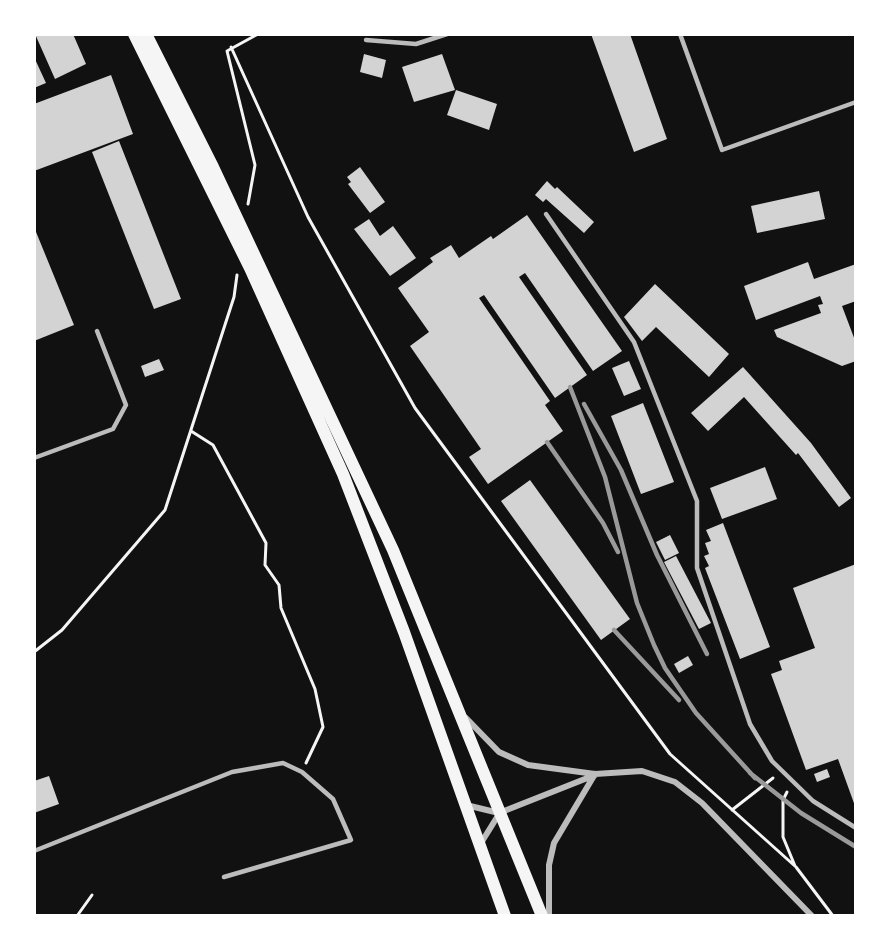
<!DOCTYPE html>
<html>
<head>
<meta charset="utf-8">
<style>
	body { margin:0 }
	#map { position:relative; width:890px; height:950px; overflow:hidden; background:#111; font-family:"Asap Condensed",sans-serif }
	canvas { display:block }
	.frame { position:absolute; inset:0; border:36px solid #fff; pointer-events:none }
</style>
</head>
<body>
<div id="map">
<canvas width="890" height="950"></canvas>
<div class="frame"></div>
</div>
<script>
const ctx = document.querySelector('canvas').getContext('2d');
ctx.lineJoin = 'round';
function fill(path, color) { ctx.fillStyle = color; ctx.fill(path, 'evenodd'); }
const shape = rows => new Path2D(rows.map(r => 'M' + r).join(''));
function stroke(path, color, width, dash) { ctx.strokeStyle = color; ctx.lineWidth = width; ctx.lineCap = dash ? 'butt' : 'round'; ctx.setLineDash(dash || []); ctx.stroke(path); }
const building = shape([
	[35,34,73,34,86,64,55,79],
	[591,34,630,34,667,139,634,152],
	[364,54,386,60,382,78,360,72],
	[442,54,455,90,414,102,402,67],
	[34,57,46,83,34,88],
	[111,75,133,134,34,171,34,104],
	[456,90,497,104,489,130,447,115],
	[119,141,181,299,154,309,92,152],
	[360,167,385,202,370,213,348,184,351,182,347,177],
	[547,181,555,189,557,187,594,222,584,233,546,199,543,202,535,195],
	[819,191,825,219,757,233,751,206],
	[527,215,622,351,593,371,525,273,519,277,587,375,555,398,484,295,479,298,550,401,545,405,563,431,488,484,469,457,481,449,410,346,429,332,398,288,433,262,430,258,451,245,459,258,491,236,493,239],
	[369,219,380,236,393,226,416,258,390,276,354,229],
	[34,227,74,325,34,341],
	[808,262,814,279,856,264,856,301,842,306,856,343,856,361,842,366,777,337,774,330,821,313,818,305,823,304,820,296,756,320,744,286],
	[655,284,729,354,709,377,656,327,642,341,624,317],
	[159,359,164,370,145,377,141,366],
	[629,361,641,389,624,396,612,368],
	[743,367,811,443,851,498,839,507,798,453,796,455,744,397,708,431,691,413],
	[643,403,674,482,641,494,611,416],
	[765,467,777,499,722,519,710,488],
	[530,480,630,619,601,640,501,501],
	[723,523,770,647,740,659,705,568,709,566,704,556,709,554,705,543,711,541,706,530],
	[670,535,679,553,665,560,656,542],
	[676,556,711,623,699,629,664,562],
	[856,564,856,806,855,806,838,759,806,770,771,674,782,670,779,661,815,648,793,588],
	[688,656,693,665,679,673,674,664],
	[827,769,830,777,817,782,814,774],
	[49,776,59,804,34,813,34,781]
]);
const path = shape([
	[231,47,308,217,415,408,670,754,796,867,833,916],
	[248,204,255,165,227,51,258,34],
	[191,431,213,445,266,543,265,565,279,585,281,608,315,689,323,727,306,763],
	[34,652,62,630,165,510,234,297,237,275],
	[787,792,783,800,783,837,795,866],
	[732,810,773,778],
	[77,916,92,895]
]);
const service = shape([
	[680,34,722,150,856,102],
	[366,40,416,44,447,34],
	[546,214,634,342,697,501,697,568,750,724,772,761,813,801,856,828],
	[34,458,113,429,126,405,97,331],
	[34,851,232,772,283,763,302,772,333,799,351,840,224,877]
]);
const minor = shape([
	[466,718,499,752,528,765,595,774,642,771,675,782,702,803,812,916],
	[466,805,499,813,595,775],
	[481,843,499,814],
	[549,916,549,865,554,843,595,774]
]);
const secondary = shape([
	[134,34,250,268,343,474,404,632,505,916],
	[146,34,213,167,393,550,542,916]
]);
const rail = shape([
	[570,387,605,477,637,603,654,645,665,668,696,713,755,778],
	[584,404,621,470,657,555,707,654],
	[547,442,603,523,618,552],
	[614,630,679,700],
	[750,773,801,813,856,847]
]);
fill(building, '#d3d3d3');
stroke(path, '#f5f5f5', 3);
stroke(service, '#bcbcbc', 4.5);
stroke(minor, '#bcbcbc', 6);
stroke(secondary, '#f5f5f5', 12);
stroke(rail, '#9a9a9a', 4.5);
</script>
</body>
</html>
